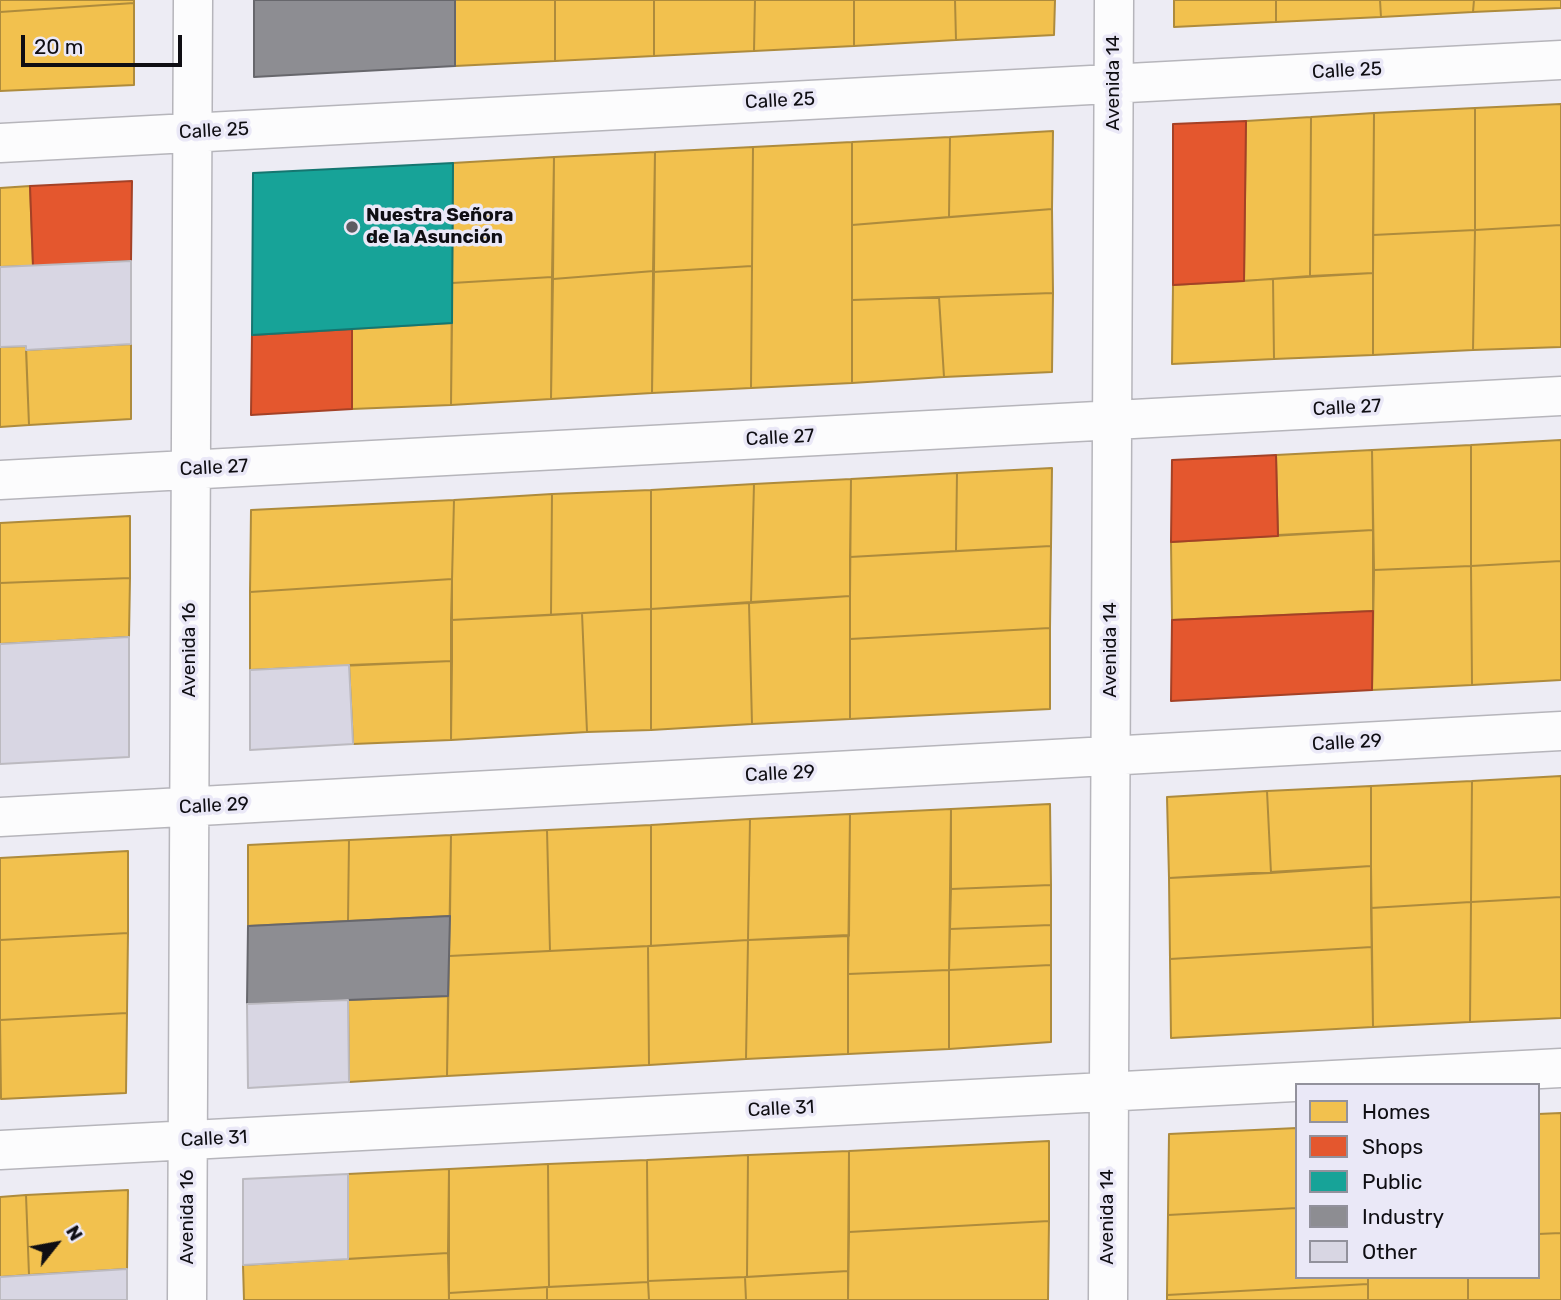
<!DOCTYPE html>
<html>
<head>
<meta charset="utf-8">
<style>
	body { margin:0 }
	#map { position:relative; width:1561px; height:1300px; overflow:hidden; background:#edecf4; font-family:Rubik,sans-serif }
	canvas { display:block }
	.legend { position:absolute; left:1295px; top:1083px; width:245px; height:196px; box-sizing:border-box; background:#eae8f7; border:2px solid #92919c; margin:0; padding:9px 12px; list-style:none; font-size:21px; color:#0f0e13 }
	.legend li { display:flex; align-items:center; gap:14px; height:35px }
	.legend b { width:35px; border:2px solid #92919c }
	.north { position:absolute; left:21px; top:1209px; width:70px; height:70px; -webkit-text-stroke:5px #eae8f7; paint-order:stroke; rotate:59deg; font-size:19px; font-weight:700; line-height:28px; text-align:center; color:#0f0e13 }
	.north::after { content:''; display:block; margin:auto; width:24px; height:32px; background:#0f0e13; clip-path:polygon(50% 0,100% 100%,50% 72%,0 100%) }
	.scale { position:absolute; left:21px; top:35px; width:161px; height:32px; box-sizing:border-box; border:4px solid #0f0e13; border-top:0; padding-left:9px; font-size:21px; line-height:24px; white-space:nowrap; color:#0f0e13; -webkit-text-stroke:5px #eae8f7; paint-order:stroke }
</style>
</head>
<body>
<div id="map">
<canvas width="1561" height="1300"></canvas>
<ul class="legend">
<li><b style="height:19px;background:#f2c14e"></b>Homes</li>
<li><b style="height:19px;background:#e4572e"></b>Shops</li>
<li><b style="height:19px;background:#17a398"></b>Public</li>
<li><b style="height:19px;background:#8d8d92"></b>Industry</li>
<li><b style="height:19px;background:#d8d6e3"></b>Other</li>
</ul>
<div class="north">N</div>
<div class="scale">20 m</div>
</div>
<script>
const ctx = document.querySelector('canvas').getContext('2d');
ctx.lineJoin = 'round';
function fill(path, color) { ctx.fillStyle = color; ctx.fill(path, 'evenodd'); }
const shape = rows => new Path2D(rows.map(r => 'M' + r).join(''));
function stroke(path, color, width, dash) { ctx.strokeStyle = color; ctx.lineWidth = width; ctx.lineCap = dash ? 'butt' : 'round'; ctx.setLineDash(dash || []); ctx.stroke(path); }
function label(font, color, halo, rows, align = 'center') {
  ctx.font = font + ' Rubik,sans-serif'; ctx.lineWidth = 7; ctx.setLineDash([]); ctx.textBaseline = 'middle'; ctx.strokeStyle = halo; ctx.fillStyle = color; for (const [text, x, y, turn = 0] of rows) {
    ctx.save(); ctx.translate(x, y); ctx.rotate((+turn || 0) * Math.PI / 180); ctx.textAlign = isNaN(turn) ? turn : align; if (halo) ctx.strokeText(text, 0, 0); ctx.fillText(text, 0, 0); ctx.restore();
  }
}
const homes = shape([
	[0,0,134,0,134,3,0,12,0,0],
	[455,0,555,0,555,61,455,66,455,0],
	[555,0,654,0,654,56,555,61,555,0],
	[654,0,755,0,754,51,654,56,654,0],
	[755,0,854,0,854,46,754,51,755,0],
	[854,0,955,0,956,40,854,46,854,0],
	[955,0,1055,0,1054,35,956,40,955,0],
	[1174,0,1276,0,1276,22,1174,27,1174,0],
	[1276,0,1380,0,1381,17,1276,22,1276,0],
	[1380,0,1474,0,1473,12,1381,17,1380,0],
	[1474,0,1561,0,1561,8,1473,12,1474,0],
	[134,3,134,85,0,91,0,12,134,3],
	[1561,104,1561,225,1475,230,1475,108,1561,104],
	[1475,108,1475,230,1373,235,1374,113,1475,108],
	[1374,113,1373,273,1310,276,1311,117,1374,113],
	[1311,117,1310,276,1244,281,1246,121,1311,117],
	[1053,131,1052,209,949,217,950,137,1053,131],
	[950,137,949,217,852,225,852,142,950,137],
	[852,142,852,383,751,388,753,147,852,142],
	[753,147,752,266,653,272,655,152,753,147],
	[655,152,654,271,553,279,554,157,655,152],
	[554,157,552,277,452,283,453,163,554,157],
	[30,186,33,266,0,267,0,188,30,186],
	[1052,209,1053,293,852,300,852,225,1052,209],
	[1561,225,1561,347,1473,350,1475,230,1561,225],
	[1475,230,1473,350,1373,355,1373,235,1475,230],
	[752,266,751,388,652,393,653,272,752,266],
	[654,271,652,393,551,399,553,279,654,271],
	[1373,273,1373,355,1274,359,1273,279,1373,273],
	[552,277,551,399,451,405,452,283,552,277],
	[1273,279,1274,359,1172,364,1173,285,1273,279],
	[1053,293,1052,372,944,377,939,297,1053,293],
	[939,297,944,377,852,383,852,300,939,297],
	[452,323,451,405,352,409,352,329,452,323],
	[131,344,131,419,29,425,26,350,131,344],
	[26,346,29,425,0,427,0,347,26,346],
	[1561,440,1561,561,1471,566,1471,445,1561,440],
	[1471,445,1471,566,1374,570,1372,450,1471,445],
	[1372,450,1373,530,1278,535,1276,455,1372,450],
	[1052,468,1051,546,956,551,957,473,1052,468],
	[957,473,956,551,850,557,851,479,957,473],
	[851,479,850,596,751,602,754,484,851,479],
	[754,484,751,602,651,609,651,490,754,484],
	[651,490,651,609,551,615,552,494,651,490],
	[552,494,551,615,451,620,454,500,552,494],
	[454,500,452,579,250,592,251,510,454,500],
	[130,516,130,578,0,583,0,523,130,516],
	[1373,530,1373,611,1172,620,1171,542,1373,530],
	[1051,546,1050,628,850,639,850,557,1051,546],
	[1561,561,1561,680,1472,685,1471,566,1561,561],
	[1471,566,1472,685,1372,690,1374,570,1471,566],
	[130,578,129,637,0,644,0,583,130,578],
	[452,579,452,661,250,670,250,592,452,579],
	[850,596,850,719,752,724,749,603,850,596],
	[749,603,752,724,651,730,651,609,749,603],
	[651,609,651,730,587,732,582,613,651,609],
	[582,613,587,732,451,740,451,620,582,613],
	[1050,628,1050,709,850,719,850,639,1050,628],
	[452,661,451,740,353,744,349,665,452,661],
	[1561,776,1561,897,1471,902,1472,781,1561,776],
	[1472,781,1471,902,1371,908,1371,786,1472,781],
	[1371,786,1371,866,1271,873,1267,791,1371,786],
	[1267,791,1271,873,1169,878,1167,797,1267,791],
	[1050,804,1051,885,951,889,951,809,1050,804],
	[951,809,949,970,848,974,850,814,951,809],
	[850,814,849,936,748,940,750,819,850,814],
	[750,819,748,940,651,946,651,825,750,819],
	[651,825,651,946,550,951,547,830,651,825],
	[547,830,550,951,449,956,451,835,547,830],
	[451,835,450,916,348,921,349,840,451,835],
	[349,840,348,921,248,926,248,845,349,840],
	[128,851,128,933,0,940,0,858,128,851],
	[1371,866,1372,947,1170,959,1169,878,1371,866],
	[1051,885,1051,925,950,929,951,889,1051,885],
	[1561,897,1561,1018,1470,1022,1471,902,1561,897],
	[1471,902,1470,1022,1373,1027,1371,908,1471,902],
	[1051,925,1051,965,949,970,950,929,1051,925],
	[128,933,127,1013,0,1020,0,940,128,933],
	[848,935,848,1054,746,1059,748,940,848,935],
	[748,940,746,1059,649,1065,648,946,748,940],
	[648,946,649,1065,447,1076,449,956,648,946],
	[1372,947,1373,1027,1171,1038,1170,959,1372,947],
	[1051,965,1051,1042,949,1049,949,970,1051,965],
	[949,970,949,1049,848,1054,848,974,949,970],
	[448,996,447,1076,349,1082,348,1000,448,996],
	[127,1013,126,1093,1,1099,0,1020,127,1013],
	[1561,1113,1561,1233,1538,1234,1538,1114,1561,1113],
	[1297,1128,1297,1208,1168,1215,1169,1134,1297,1128],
	[1049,1141,1049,1221,849,1232,849,1151,1049,1141],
	[849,1151,848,1271,747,1277,748,1155,849,1151],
	[748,1155,747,1277,648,1281,647,1160,748,1155],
	[647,1160,648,1282,549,1287,548,1164,647,1160],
	[548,1164,549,1287,449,1293,449,1169,548,1164],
	[449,1169,448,1253,348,1259,348,1174,449,1169],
	[128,1190,127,1269,29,1275,26,1195,128,1190],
	[26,1195,29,1275,0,1277,0,1197,26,1195],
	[1297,1208,1297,1277,1368,1277,1368,1284,1167,1295,1168,1215,1297,1208],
	[1049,1221,1048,1300,848,1300,849,1232,1049,1221],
	[1561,1233,1561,1300,1468,1300,1468,1277,1538,1277,1538,1234,1561,1233],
	[448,1253,449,1300,244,1300,243,1265,448,1253],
	[848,1271,848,1300,746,1300,745,1277,848,1271],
	[745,1277,746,1300,649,1300,648,1281,745,1277],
	[1368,1277,1468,1277,1468,1300,1368,1300,1368,1277],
	[648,1282,649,1300,547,1300,547,1287,648,1282],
	[1368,1284,1368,1300,1167,1300,1167,1295,1368,1284],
	[547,1287,547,1300,449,1300,449,1293,547,1287]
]);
const shops = shape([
	[1246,121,1244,281,1173,285,1173,124,1246,121],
	[132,181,131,261,33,266,30,186,132,181],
	[352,329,352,409,251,415,252,335,352,329],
	[1276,455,1278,536,1171,542,1172,460,1276,455],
	[1373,611,1372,690,1171,701,1172,620,1373,611]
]);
const public = shape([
	[453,163,452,323,252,335,253,173,453,163]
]);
const industry = shape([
	[254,0,455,0,455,66,254,77,254,0],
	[450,916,448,996,247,1004,248,926,450,916]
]);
const building = shape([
	[131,261,131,344,26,350,26,346,0,347,0,267,131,261],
	[129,637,129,757,0,764,0,644,129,637],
	[349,665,353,744,250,750,250,670,349,665],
	[348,1000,349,1082,248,1088,247,1004,348,1000],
	[348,1174,348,1259,243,1265,243,1179,348,1174],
	[127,1269,127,1300,0,1300,0,1277,127,1269]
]);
const street = shape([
	[0,143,1561,60],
	[0,480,1561,396],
	[0,817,1561,731],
	[0,1150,1561,1068],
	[187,1300,193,0],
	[1108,1300,1114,0]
]);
const markers = [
	[352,227,7,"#5d5c62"]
];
const streetNames = [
	["Calle 25",1347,71,-3],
	["Avenida 14",1114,83,-90],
	["Calle 25",780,101,-3],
	["Calle 25",214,131,-3],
	["Calle 27",1347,408,-3],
	["Calle 27",780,438,-3],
	["Calle 27",214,468,-3],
	["Avenida 16",190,650,-90],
	["Avenida 14",1111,650,-90],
	["Calle 29",1347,743,-3],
	["Calle 29",780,774,-3],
	["Calle 29",214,806,-3],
	["Calle 31",781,1109,-3],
	["Calle 31",214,1139,-3],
	["Avenida 16",188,1217,-90],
	["Avenida 14",1108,1217,-90]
];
const poiNames = [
	["Nuestra Señora",366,216],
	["de la Asunción",366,238]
];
fill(homes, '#f2c14e');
stroke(homes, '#ae8b3c', 2);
fill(shops, '#e4572e');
stroke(shops, '#a44126', 2);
fill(public, '#17a398');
stroke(public, '#157670', 2);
fill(industry, '#8d8d92');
stroke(industry, '#67676c', 2);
fill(building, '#d8d6e3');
stroke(building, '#bcbac0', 2);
stroke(street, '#b6b5bb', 41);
stroke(street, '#fcfcfd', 38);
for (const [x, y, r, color] of markers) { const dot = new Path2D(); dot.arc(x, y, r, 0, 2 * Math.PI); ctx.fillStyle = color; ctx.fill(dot); stroke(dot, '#eae8f7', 2.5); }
label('19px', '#0f0e13', '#eae8f7', streetNames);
label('bold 19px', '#0f0e13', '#eae8f7', poiNames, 'left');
</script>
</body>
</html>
